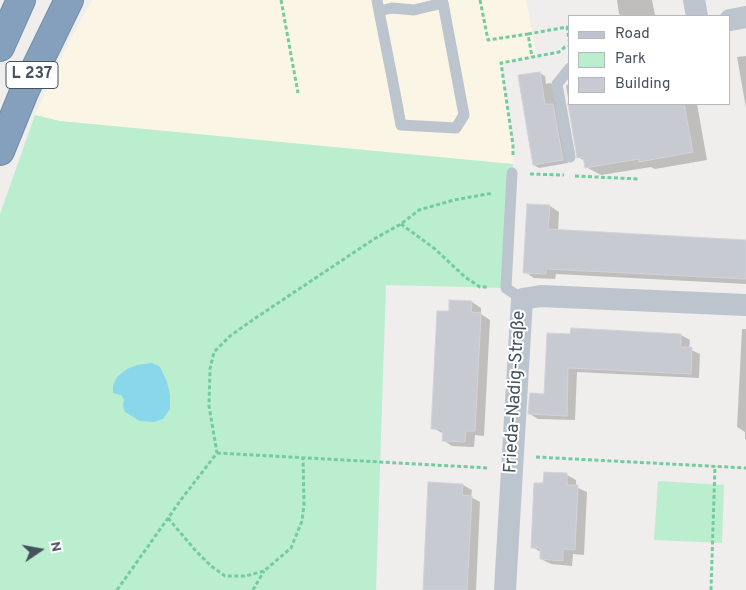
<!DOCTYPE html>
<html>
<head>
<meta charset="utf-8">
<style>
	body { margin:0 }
	#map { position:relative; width:746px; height:590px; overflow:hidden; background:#f0eded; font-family:Overpass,sans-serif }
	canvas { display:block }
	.legend { position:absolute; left:568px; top:15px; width:162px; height:90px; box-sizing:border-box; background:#fff; border:1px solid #b5b9bd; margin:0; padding:6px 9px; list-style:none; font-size:15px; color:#46515b }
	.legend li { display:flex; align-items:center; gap:10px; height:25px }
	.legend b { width:25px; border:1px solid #b5b9bd }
	.north { position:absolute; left:15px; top:525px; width:50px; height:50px; -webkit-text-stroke:4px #fff; paint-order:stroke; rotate:78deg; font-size:14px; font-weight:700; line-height:20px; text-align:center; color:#46515b }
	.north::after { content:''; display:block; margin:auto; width:18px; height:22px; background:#46515b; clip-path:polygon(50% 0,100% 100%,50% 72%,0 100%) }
</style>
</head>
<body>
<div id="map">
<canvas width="746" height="590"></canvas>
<ul class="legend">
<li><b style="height:6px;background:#bcc5cd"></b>Road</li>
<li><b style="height:14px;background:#bbeece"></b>Park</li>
<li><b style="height:14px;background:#c7cad0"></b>Building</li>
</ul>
<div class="north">N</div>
</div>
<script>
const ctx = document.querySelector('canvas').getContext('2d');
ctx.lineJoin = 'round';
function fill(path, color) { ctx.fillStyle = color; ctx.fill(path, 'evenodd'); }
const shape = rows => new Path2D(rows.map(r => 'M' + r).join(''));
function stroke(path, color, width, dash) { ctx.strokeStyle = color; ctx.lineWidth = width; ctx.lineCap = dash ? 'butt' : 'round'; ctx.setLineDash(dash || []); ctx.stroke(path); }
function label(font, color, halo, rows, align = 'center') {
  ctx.font = font + ' Overpass,sans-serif'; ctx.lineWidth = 4; ctx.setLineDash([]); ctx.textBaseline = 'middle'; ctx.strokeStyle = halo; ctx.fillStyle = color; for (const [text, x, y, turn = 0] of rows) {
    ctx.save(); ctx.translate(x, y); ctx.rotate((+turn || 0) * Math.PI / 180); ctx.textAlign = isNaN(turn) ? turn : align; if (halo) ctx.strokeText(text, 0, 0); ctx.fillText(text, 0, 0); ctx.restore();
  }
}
const commercial = shape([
	[92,0,526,0,537,56,501,64,513,145,513,164,60,121,35,115,66,47]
]);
const green = shape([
	[35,115,60,121,513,164,506,288,386,285,376,590,0,590,0,214],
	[658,481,724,485,722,543,654,540]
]);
const water = shape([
	[152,363,160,367,167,382,170,395,170,409,163,419,154,422,140,421,125,412,123,406,124,399,121,395,113,393,113,386,117,377,127,369,137,365]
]);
const shadow = shape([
	[617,0,652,0,655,15,623,16,619,14],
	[746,56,746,108,737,57],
	[540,73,545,76,546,84,550,83,555,86,568,163,539,168,534,165],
	[570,82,570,104,697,104,707,160,655,169,651,167,601,175,586,167,585,161,578,157,566,86],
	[550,206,559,212,558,231,746,241,746,284,556,274,555,279,534,278,525,272],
	[451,301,472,302,481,308,481,314,490,320,484,436,475,435,474,447,452,446,443,440,444,434,433,428],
	[572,329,681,335,690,340,689,349,700,354,699,378,577,372,575,420,538,419,530,414,545,396,572,336],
	[742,329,746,329,746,440,745,439,745,432,737,427],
	[567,475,576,480,576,487,587,492,584,555,573,554,572,566,551,564,541,559,541,552,532,547,545,484],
	[463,485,472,490,471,497,480,502,476,590,424,590]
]);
const building = shape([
	[540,72,545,104,553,104,563,160,533,165,518,75,540,72],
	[568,104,684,104,693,152,639,162,639,159,585,168,583,157,577,158,568,104],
	[527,204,550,205,548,229,746,240,746,279,546,269,546,274,523,273,527,204],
	[449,300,472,301,471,312,481,313,475,431,466,431,465,442,442,441,443,429,431,429,437,311,449,311,449,300],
	[571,328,681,334,681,347,692,347,691,374,568,368,567,416,528,414,530,393,544,394,547,333,570,334,571,328],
	[544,472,567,473,567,485,578,485,575,550,563,549,563,561,540,559,540,548,531,548,534,483,543,483,544,472],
	[428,482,463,484,462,495,472,496,467,590,423,590,428,482]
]);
const path = shape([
	[281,0,298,93],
	[480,0,488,40,528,34,532,57],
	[528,34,567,27,570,45],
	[513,155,513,145,501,63,559,52,565,47,570,46],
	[530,174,564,175],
	[575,176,639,179],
	[401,224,435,249,465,277,480,287,488,287],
	[217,453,489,468],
	[536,457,746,468],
	[168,518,195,550,211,566,225,576,246,576,264,571,291,548,302,521,304,505,303,458],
	[117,590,183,497,217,453,209,406,210,369,214,352,230,336,257,317,374,239,401,224,419,210,454,200,493,193],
	[253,590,264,571],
	[711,590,715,466]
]);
const lane = shape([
	[377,0,379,11,392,77,401,125,456,128,464,115,443,3,414,10,392,8,379,11],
	[570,68,557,84,570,157],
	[512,173,506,288,522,299]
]);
const street = shape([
	[694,0,697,16],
	[730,20,746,17],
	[505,590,522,299,541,296,746,305]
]);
const highway = shape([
	[0,47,21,0],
	[0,151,24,92,69,0]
]);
const shields = [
	[32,75,52]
];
const shieldNames = [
	["L 237",32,75]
];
const streetNames = [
	["Frieda-Nadig-Straße",516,392,-87]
];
fill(commercial, '#fbf5e6');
fill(green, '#bbeece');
fill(water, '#88d7eb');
fill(shadow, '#0003');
fill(building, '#c7cad0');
stroke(building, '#d1d3d9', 1);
stroke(highway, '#708ba8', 30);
stroke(path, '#73cca0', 3, [4, 2.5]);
stroke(lane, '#bcc5cd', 11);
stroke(street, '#bcc5cd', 22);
stroke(highway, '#85a0bc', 28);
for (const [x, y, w] of shields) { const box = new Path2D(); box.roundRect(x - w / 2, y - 13.5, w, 27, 4); ctx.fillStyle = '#fff'; ctx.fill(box); stroke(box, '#46515b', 1); }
label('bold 16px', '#46515b', null, shieldNames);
label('18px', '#46515b', '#fff', streetNames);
</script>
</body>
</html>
